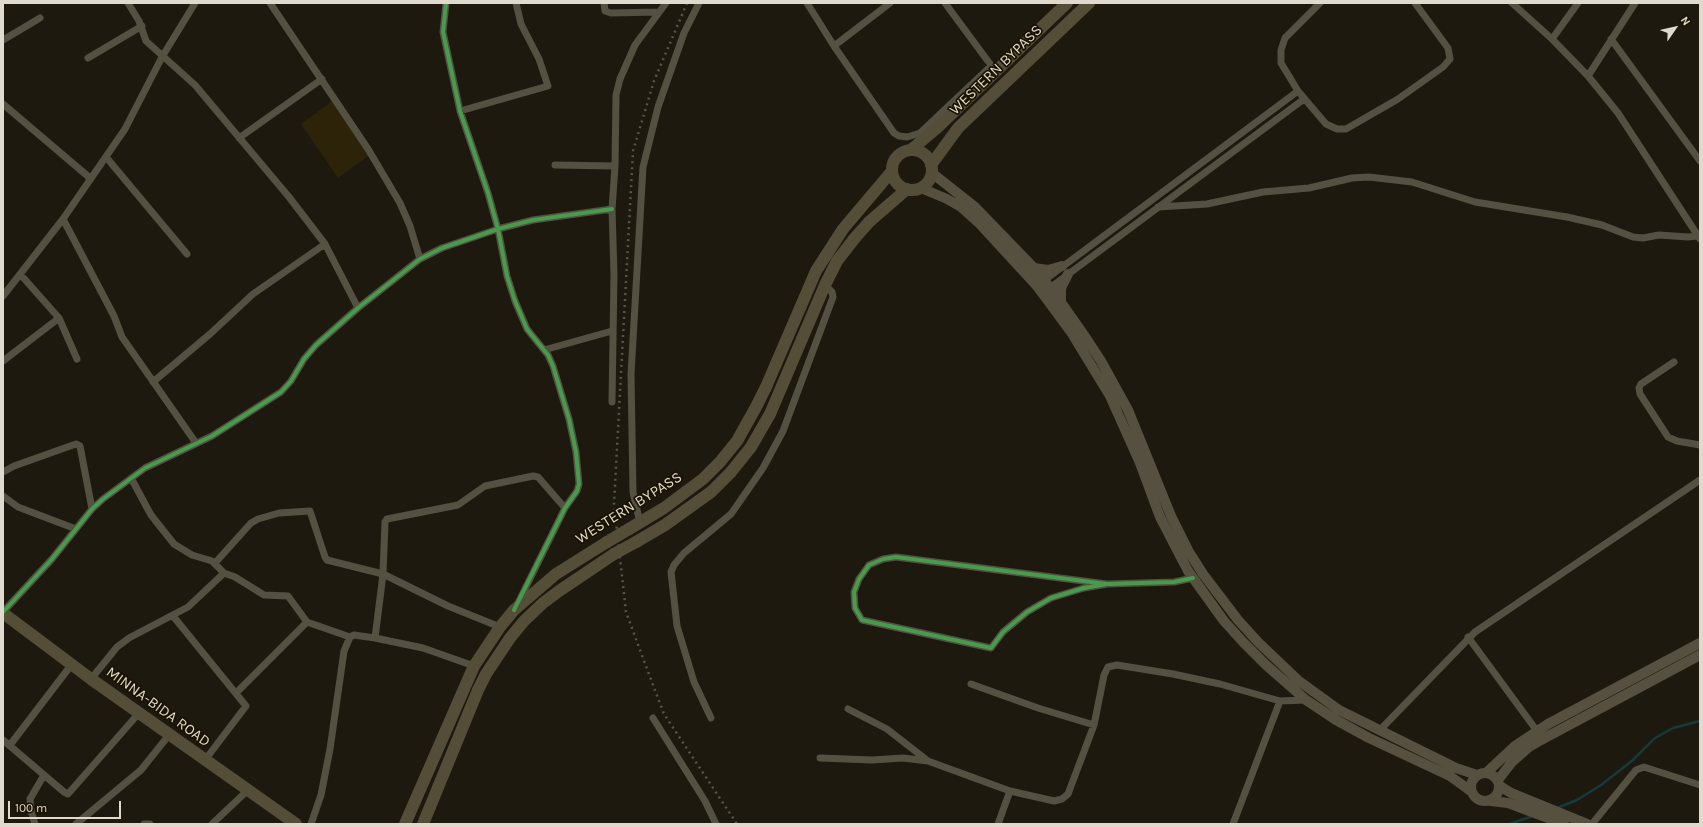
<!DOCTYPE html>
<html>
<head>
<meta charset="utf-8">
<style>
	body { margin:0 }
	#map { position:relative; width:1703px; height:827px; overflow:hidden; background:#1e190e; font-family:Karla,sans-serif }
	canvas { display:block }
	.frame { position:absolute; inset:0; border:4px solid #dfdacd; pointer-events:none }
	.north { position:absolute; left:1655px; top:8px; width:40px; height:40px; -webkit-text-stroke:3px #1b1301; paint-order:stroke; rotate:56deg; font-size:11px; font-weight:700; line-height:16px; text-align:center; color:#dfdacd }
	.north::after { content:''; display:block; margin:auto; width:14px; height:18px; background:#dfdacd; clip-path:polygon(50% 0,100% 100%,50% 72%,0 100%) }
	.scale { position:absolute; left:8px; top:801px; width:113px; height:18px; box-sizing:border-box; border:2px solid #dfdacd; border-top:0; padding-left:5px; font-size:12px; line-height:14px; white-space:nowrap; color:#dfdacd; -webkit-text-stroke:3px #1b1301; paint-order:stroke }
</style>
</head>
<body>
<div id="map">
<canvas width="1703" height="827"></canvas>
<div class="frame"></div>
<div class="north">N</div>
<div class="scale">100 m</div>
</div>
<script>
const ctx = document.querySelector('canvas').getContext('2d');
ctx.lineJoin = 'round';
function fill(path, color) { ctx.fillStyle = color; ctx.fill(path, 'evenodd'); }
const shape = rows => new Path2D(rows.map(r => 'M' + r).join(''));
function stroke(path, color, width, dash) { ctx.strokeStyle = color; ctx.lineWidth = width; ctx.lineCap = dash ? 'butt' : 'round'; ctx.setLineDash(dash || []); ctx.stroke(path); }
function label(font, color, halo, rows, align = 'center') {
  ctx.font = font + ' Karla,sans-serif'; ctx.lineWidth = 3.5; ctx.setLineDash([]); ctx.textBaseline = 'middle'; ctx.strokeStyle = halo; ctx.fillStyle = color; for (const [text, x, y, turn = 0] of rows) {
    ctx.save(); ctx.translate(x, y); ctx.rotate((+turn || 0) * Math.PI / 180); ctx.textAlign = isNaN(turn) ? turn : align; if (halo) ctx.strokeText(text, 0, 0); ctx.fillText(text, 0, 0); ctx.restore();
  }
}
const built = shape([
	[335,99,371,154,338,178,301,124]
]);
const stream = shape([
	[1557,808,1577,800,1601,785,1633,760,1655,738,1673,728,1700,721],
	[1509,824,1533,816]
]);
const street = shape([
	[128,3,139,21,146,41,195,85,289,197,325,244,358,308],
	[270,3,368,149,400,203,410,226,420,259],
	[446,3,443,32,460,111,488,193,498,229,507,276,515,301,527,329,548,355,553,366,569,419,576,452,579,484,577,491,565,508,518,603],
	[604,3,605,11,611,13,658,12],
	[807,3,834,46,894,133,899,136,907,137,920,133,991,66],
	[945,3,993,68],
	[1320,3,1285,38,1281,50,1281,63,1298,91,1326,124,1337,129,1346,129,1398,99,1443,67,1450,59,1448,48,1415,3],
	[1512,3,1552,39,1588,76,1618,113,1700,239],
	[1552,39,1578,3],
	[1611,39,1700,161],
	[3,40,40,18],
	[834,46,890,3],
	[88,58,142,26],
	[1588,76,1635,3],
	[3,104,90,178],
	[460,111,548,86,539,59,521,24,516,3],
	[239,138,322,79],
	[106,157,187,254],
	[555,165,615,166],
	[1158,207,1207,204,1263,192,1309,188,1352,178,1369,177,1412,182,1475,202,1567,217,1602,225,1633,237,1643,238,1659,235,1688,237,1697,236],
	[63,219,114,316,122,337,196,443],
	[20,274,59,318,77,359],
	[1042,282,1298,91],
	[1047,290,1304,99],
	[3,296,63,219,125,129,162,57,195,3],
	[544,350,612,331],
	[3,361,59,318],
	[1674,362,1641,384,1639,388,1640,394,1668,437,1677,441,1700,445],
	[153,382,210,334,253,294,325,244],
	[612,402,614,274,612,209,615,166,616,95,620,79,635,45,666,3],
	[3,472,14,466,59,450,76,444,80,446,92,509],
	[131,478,151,515,174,544,192,555,212,561,224,573],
	[3,496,18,507,76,529],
	[640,523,633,492,631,374,643,167,658,107,684,33,699,3],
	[215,563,251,523,258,519,279,513,310,511,325,557,327,560,383,574,448,606,500,627],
	[1107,584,896,557,883,559,869,565,859,579,854,592,855,608,862,620,991,648,1003,632,1027,612,1051,598,1084,588,1107,584,1174,582,1193,578],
	[3,612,52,559,92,509,103,499,145,468,212,436,281,392,291,381,304,359,316,345,358,308,420,259,442,248,498,229,533,220,612,209],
	[173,616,246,706,205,760],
	[1468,637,1537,731],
	[375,638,383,574,385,522,387,519,458,505,485,486,533,476,538,477,565,508],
	[91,679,117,647,129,638,188,607,224,573,235,577,264,595,288,596,307,622,350,637,354,635,375,638,423,648,474,666],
	[971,684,1038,708,1094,725],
	[236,693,307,622],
	[848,709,887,729,928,761],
	[653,718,705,801,716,824],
	[711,718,694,682,677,626,671,572,674,565,684,553,731,514,763,468,783,431,833,297,832,292,825,285],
	[1379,731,1475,632,1700,480],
	[3,740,64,792,68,794,139,713],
	[10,745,72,664],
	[820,758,872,760,903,758,928,761,1010,791,1054,801,1062,799,1068,794,1094,725,1104,675,1108,667,1117,665,1173,674,1220,684,1280,701,1306,700],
	[35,824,31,811,30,799,44,775],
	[76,824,141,770,169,735],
	[144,824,150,824],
	[212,824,248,790],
	[311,824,321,795,330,749,344,651,350,637],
	[998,824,1010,791],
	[1233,824,1280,701],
	[1592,824,1636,770,1644,767,1700,785]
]);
const secondary = shape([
	[932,173,975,207,1034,268,1056,295,1084,335,1101,361,1128,410,1171,516,1189,552,1203,574,1238,620,1258,642,1299,681,1339,710,1456,768,1477,775],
	[921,188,947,199,961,207,980,224,1037,286,1071,332,1110,396,1140,463,1160,517,1188,571,1224,621,1243,642,1266,665,1306,700,1336,720,1369,738,1450,776,1472,792],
	[1034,268,1048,270,1062,266],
	[1061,302,1061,288,1068,274],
	'1471 787a14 14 0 1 1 28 0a14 14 0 1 1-28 0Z',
	[1486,773,1515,746,1548,724,1700,643],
	[1498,780,1512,762,1529,747,1541,740,1700,655],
	[1500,786,1511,793,1587,824],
	[1491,801,1508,803,1564,824]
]);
const primary = shape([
	[912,149,938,127,1067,3],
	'892 170a20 20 0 1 1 40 0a20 20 0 1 1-40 0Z',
	[931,165,958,128,1089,3],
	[629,529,664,508,703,479,720,462,737,441,756,407,766,387,816,271,843,229,892,171],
	[636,542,665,525,711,492,731,472,751,447,770,414,825,285,837,261,854,239,869,222,907,189],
	[3,613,91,679,296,824],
	[405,824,474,666,500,627,514,610,556,574,607,542],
	[423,824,478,690,486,674,510,638,524,621,543,603,559,591,614,554]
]);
const rail = shape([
	[687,3,654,81,633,151,614,504,626,612,650,677,664,714,737,824]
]);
const primaryBridge = shape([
	[607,542,629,529],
	[614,554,636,542]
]);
const cycleway = shape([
	[446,3,443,32,460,111,488,193,498,229,507,276,515,301,527,329,548,355,553,366,569,419,576,452,579,484,577,491,565,508,514,610],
	[1107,584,896,557,883,559,869,565,859,579,854,592,855,608,862,620,991,648,1003,632,1027,612,1051,598,1084,588,1107,584,1174,582,1193,578],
	[3,612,52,559,92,509,103,499,145,468,212,436,281,392,291,381,304,359,316,345,358,308,420,259,442,248,498,229,533,220,612,209]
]);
const streetNames = [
	["WESTERN BYPASS",996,70,-44],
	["WESTERN BYPASS",629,508,-32],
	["MINNA-BIDA ROAD",158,707,36]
];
fill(built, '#2d2309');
stroke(stream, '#16393e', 2.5);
stroke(street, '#545042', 7);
stroke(secondary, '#55503f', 10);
stroke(primary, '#544e39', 12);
stroke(rail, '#58544a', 2.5, [2, 4]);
stroke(primaryBridge, '#544e39', 12);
stroke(cycleway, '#469c4c', 4);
label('15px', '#dfdacd', '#1b1301', streetNames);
</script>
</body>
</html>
